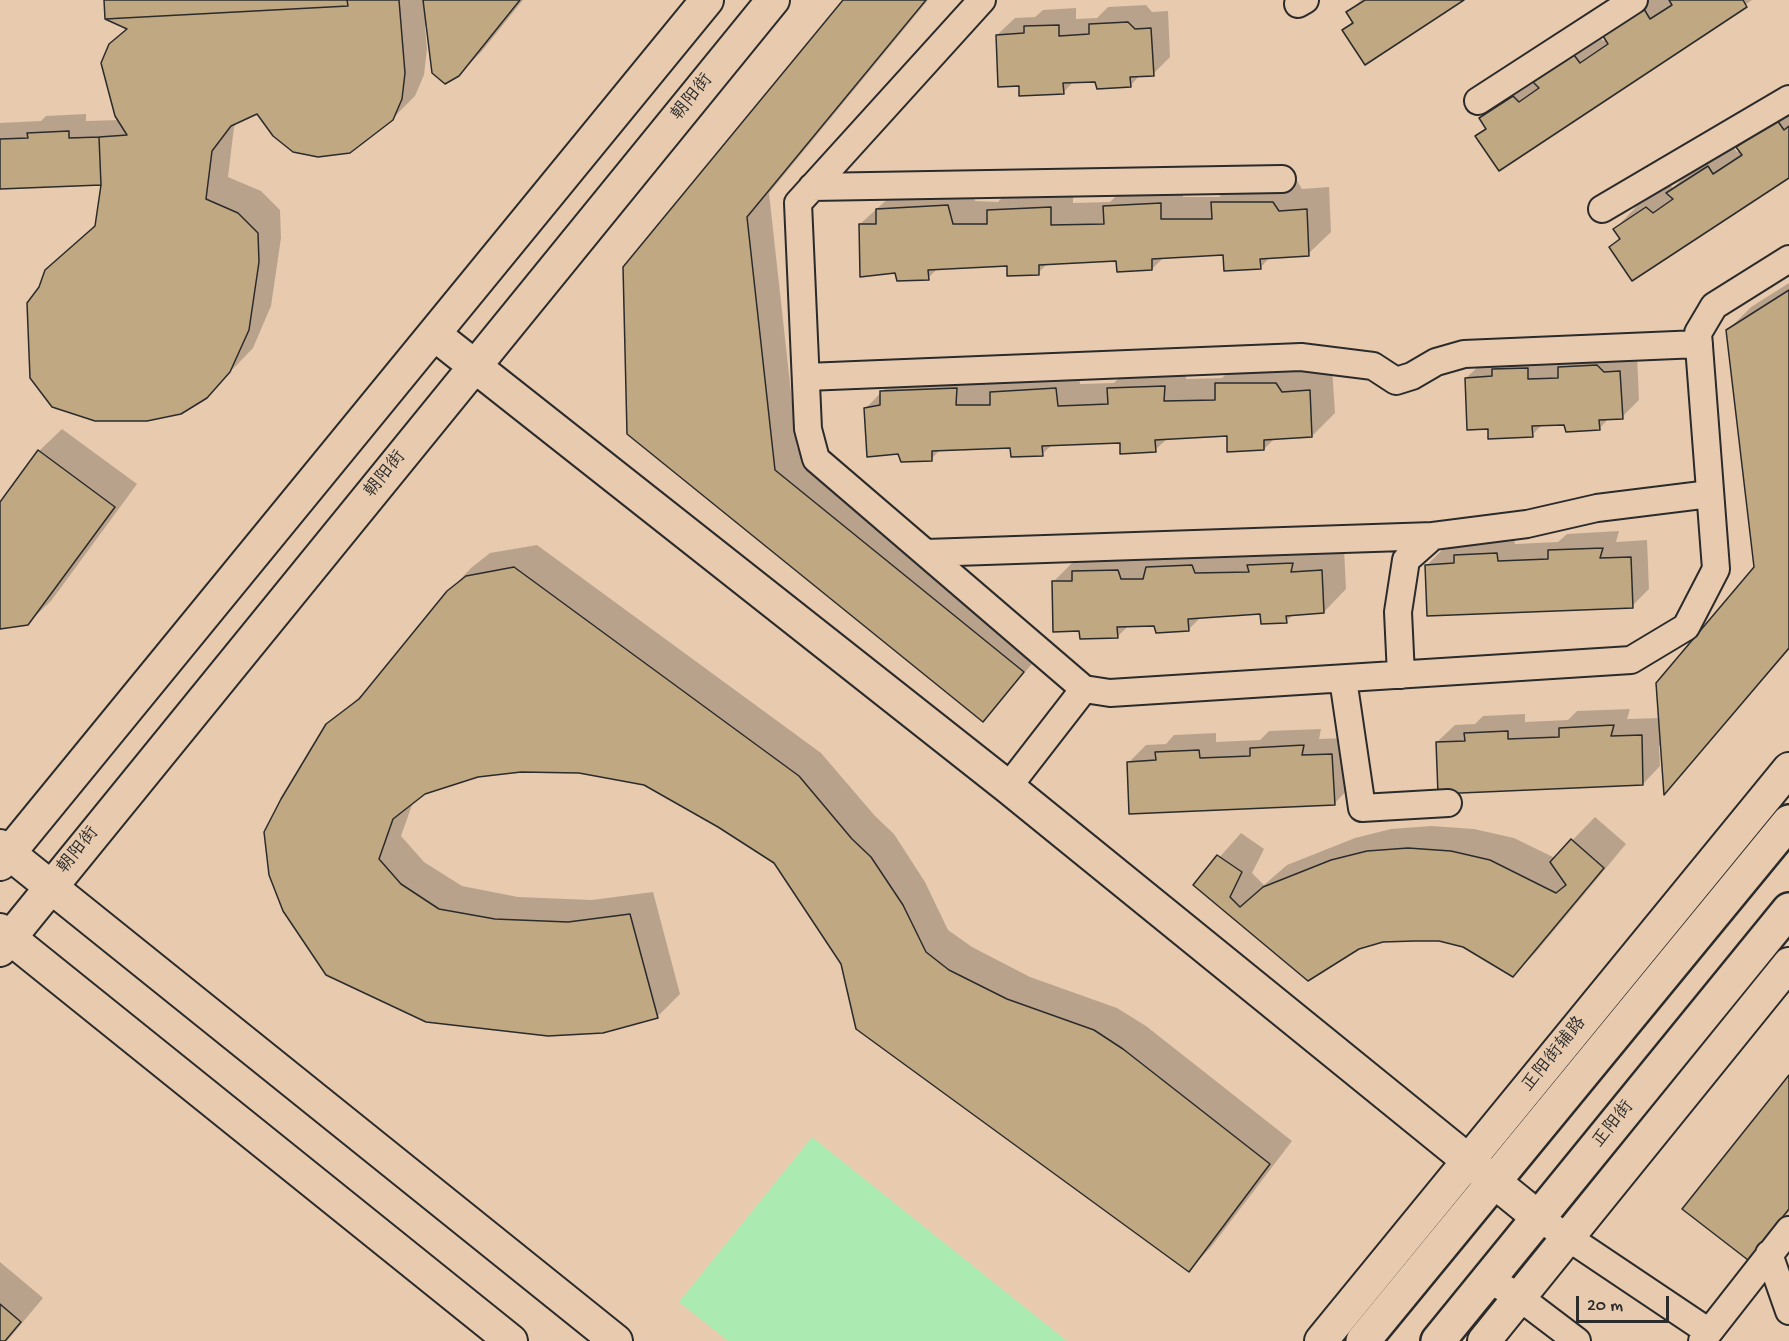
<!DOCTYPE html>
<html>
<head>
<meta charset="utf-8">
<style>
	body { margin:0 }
	#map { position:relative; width:1789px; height:1341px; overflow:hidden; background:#e8cbaf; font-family:"Gochi Hand",sans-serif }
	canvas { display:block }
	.scale { position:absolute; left:1576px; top:1296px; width:93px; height:27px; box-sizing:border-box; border:3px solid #2b2b2b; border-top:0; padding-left:8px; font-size:18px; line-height:21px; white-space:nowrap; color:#2b2b2b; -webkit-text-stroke:4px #e8cbaf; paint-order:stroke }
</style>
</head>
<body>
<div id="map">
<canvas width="1789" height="1341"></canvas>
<div class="scale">20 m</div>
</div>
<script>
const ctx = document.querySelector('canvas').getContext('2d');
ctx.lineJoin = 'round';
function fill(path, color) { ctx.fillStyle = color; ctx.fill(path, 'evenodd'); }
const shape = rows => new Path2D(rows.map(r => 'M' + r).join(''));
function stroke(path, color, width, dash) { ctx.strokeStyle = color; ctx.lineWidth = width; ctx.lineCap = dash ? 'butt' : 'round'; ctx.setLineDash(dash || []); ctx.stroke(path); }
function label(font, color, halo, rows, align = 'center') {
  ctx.font = font + ' "Gochi Hand","LXGW WenKai TC",sans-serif'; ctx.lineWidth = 5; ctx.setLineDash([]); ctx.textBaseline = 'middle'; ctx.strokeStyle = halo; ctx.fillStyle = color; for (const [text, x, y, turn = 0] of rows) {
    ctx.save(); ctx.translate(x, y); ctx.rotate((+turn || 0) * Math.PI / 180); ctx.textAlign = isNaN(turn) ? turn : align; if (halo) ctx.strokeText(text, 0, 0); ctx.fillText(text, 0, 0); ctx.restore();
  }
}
const green = shape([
	[812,1137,1067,1341,728,1341,679,1302]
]);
const shadow = shape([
	[105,0,523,0,482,51,459,75,428,26,425,26,427,49,424,75,415,96,392,119,258,112,239,120,234,127,228,177,261,191,280,210,281,238,271,306,253,348,206,397,41,287,46,271,97,223,102,183,0,187,0,123,41,121,46,116,86,114,86,121,120,120,110,45,127,27],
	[845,0,928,0,769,193,797,447,1046,648,983,720,629,433],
	[1361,0,1461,0,1344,30,1353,21,1348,13],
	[1648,0,1752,0,1499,169,1477,136,1487,127,1481,118,1504,95,1536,74,1540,77,1557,60,1598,33,1603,41,1606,39,1605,36,1627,14],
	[1146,5,1152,12,1168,11,1170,57,1153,74,1140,75,1130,86,1096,80,1074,81,1063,93,1020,85,997,35,1015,18,1035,17,1043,10,1076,8,1076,19,1097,18,1108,7],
	[1789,105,1789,176,1610,247,1620,237,1615,229,1637,206,1670,185,1673,188,1691,170,1731,144,1737,152,1740,150,1738,147,1761,124],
	[1296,179,1302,189,1329,187,1331,232,1308,254,1271,256,1260,268,1225,254,1164,257,1152,269,1118,259,1048,263,1038,273,1008,264,938,268,928,278,896,271,860,224,901,187,970,182,975,201,998,202,1011,188,1073,185,1073,203,1110,202,1128,184,1183,181,1183,197,1219,197,1236,180],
	[1789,283,1789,650,1665,791,1662,746,1659,746,1660,766,1643,784,1437,742,1455,725,1475,724,1483,716,1525,714,1525,722,1568,720,1577,711,1630,709,1627,719,1660,718,1755,568,1728,330,1751,307],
	[1637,355,1639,400,1622,417,1609,418,1599,429,1565,423,1543,424,1532,435,1489,427,1466,378,1484,361],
	[1239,361,1332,368,1335,413,1312,436,1275,438,1264,449,1228,435,1168,438,1155,450,1121,441,1052,445,1042,454,1011,446,941,449,931,459,899,453,865,409,904,369,979,383,1001,383,1015,369,1078,366,1080,384,1114,383,1131,365,1187,364,1186,379,1222,378],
	[62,429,137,484,51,601,27,624,0,627,0,504,39,451],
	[1619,531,1616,542,1647,540,1649,589,1632,606,1427,565,1444,548,1464,547,1473,538,1514,536,1515,544,1558,542,1567,534],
	[537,545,821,753,875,816,894,834,925,882,948,930,972,947,1030,977,1117,1008,1146,1026,1292,1141,1211,1247,1189,1270,842,963,775,862,719,825,645,784,580,772,521,771,477,775,425,793,413,802,401,836,424,862,462,886,518,897,592,900,653,892,680,994,657,1017,427,1021,327,725,373,685,448,592,471,568,490,553],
	[1344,548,1346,589,1324,612,1294,614,1286,621,1261,612,1202,616,1188,630,1155,624,1129,625,1117,637,1081,630,1053,582,1076,559],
	[1321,729,1319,739,1349,738,1351,786,1334,804,1128,763,1146,745,1166,744,1174,735,1216,733,1216,742,1260,740,1269,731],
	[1595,817,1626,844,1536,952,1513,975,1463,945,1439,939,1383,940,1358,948,1308,979,1195,885,1241,833,1264,849,1252,873,1264,885,1287,865,1355,838,1391,829,1432,826,1474,829,1514,838,1555,858],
	[1789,1078,1789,1212,1747,1258],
	[0,1262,43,1298,7,1341,0,1341]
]);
const building = shape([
	[104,0,347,0,348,6,105,19,104,0],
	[347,0,399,0,405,73,402,99,393,120,350,153,318,157,293,152,273,136,257,114,231,126,212,151,206,199,238,213,258,233,259,262,249,330,230,372,207,398,181,414,147,421,95,421,52,407,30,378,27,303,39,287,45,270,95,226,101,185,99,137,127,135,115,116,101,63,109,44,127,29,105,19,348,6,347,0],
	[423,0,520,0,459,76,445,84,432,73,423,0],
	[843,0,926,0,747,217,775,470,1024,672,983,722,627,434,623,267,843,0],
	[1365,0,1464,0,1365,65,1342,30,1353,23,1346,12,1365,0],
	[1669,0,1743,0,1747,7,1499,171,1475,136,1486,129,1479,118,1513,96,1519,102,1539,88,1533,82,1574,55,1580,63,1608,44,1603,36,1644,9,1650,19,1672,5,1669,0],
	[1128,22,1135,29,1151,28,1154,76,1130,77,1131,87,1097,89,1095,82,1063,83,1064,94,1019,96,1019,86,998,87,996,35,1024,33,1024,26,1059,25,1059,36,1089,34,1089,24,1128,22],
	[1777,120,1784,130,1789,126,1789,178,1632,281,1609,247,1620,239,1613,229,1646,207,1653,213,1673,199,1666,193,1708,166,1713,174,1742,155,1736,147,1777,120],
	[69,131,69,138,99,137,101,185,0,189,0,139,28,138,27,133,69,131],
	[1211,202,1273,202,1279,211,1307,209,1309,256,1260,259,1261,269,1224,271,1223,255,1152,259,1152,270,1117,272,1116,261,1039,265,1039,275,1007,276,1007,266,928,270,929,280,897,281,895,273,860,277,859,224,876,224,876,209,948,205,953,224,987,224,987,210,1051,207,1051,225,1104,224,1103,206,1161,203,1161,219,1212,219,1211,202],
	[1789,290,1789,648,1664,795,1656,683,1754,567,1726,330,1789,290],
	[1597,365,1604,372,1620,371,1623,419,1599,420,1600,430,1566,432,1564,425,1532,426,1533,437,1488,439,1488,429,1467,430,1465,378,1492,376,1492,369,1528,368,1528,379,1558,378,1558,367,1597,365],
	[1215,383,1276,383,1282,392,1310,390,1312,437,1264,440,1264,450,1227,452,1227,436,1155,440,1156,452,1120,454,1120,443,1042,446,1043,456,1011,457,1010,448,932,451,932,461,901,462,898,454,867,457,864,408,880,405,880,391,957,388,956,405,990,405,990,392,1056,388,1058,406,1108,404,1107,388,1165,386,1164,401,1215,400,1215,383],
	[38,450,115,507,28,625,0,629,0,502,38,450],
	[1603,548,1600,558,1631,557,1633,608,1427,616,1425,565,1454,563,1454,555,1497,553,1498,561,1548,559,1548,550,1603,548],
	[1293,563,1291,572,1322,570,1324,613,1286,616,1287,623,1261,624,1260,614,1188,619,1189,631,1156,633,1154,626,1117,627,1118,638,1080,639,1079,631,1053,632,1052,581,1072,581,1072,571,1118,570,1121,579,1143,579,1146,567,1192,565,1195,573,1249,572,1247,565,1293,563],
	[514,567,799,776,852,839,871,857,903,905,926,952,949,970,1007,999,1094,1030,1123,1049,1270,1164,1189,1272,856,1029,841,964,774,863,718,827,644,785,579,773,521,772,478,777,425,794,393,819,379,859,401,884,439,909,495,919,568,922,630,914,658,1018,603,1033,548,1036,426,1022,326,975,283,911,269,875,264,832,281,799,326,724,359,699,447,591,466,576,514,567],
	[1614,725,1611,736,1642,735,1643,785,1438,794,1436,742,1465,741,1464,733,1508,731,1508,739,1559,737,1559,728,1614,725],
	[1304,745,1302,755,1332,754,1335,805,1129,814,1127,762,1156,760,1155,752,1199,750,1200,758,1250,756,1250,748,1304,745],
	[1571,839,1604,868,1513,977,1463,947,1439,941,1414,941,1383,942,1359,949,1308,981,1193,885,1217,855,1242,872,1230,897,1240,907,1263,887,1331,860,1367,851,1408,848,1451,851,1490,860,1556,893,1566,885,1550,862,1571,839],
	[1789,1075,1789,1209,1748,1260,1682,1209,1789,1075],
	[0,1304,21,1322,5,1341,0,1341,0,1304]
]);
const minor = shape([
	[982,0,798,203,808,429,816,459,1084,689,1008,787],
	[1298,4,1305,0],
	[1478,101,1634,0],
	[812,187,1282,179],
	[1602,209,1789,99],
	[806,377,1301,357,1373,366,1396,381,1412,376,1436,362,1464,354,1699,344],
	[1433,536,1527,524,1597,508,1710,494],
	[926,553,1433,536,1406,560,1398,612,1401,675],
	[1343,679,1362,808,1448,803],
	[1084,689,1110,693,1631,660,1686,627,1716,569,1698,333,1714,306,1789,259],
	[1539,1218,1709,1332],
	[1769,1254,1789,1311],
	[1489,1279,1519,1297,1577,1341],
	[1702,1341,1789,1230]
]);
const tertiary = shape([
	[434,334,1008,787,1539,1218],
	[0,846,616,1341],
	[0,864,707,0],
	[0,930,511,1341],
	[0,950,773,0],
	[1321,1341,1789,769],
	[1484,1341,1789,964]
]);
const secondary = shape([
	[1363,1341,1789,822],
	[1438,1341,1789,910]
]);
const streetNames = [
	["朝阳街",693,98,-51],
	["朝阳街",386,475,-51],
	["朝阳街",79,851,-51],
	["正阳街辅路",1555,1055,-51],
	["正阳街",1614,1125,-51]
];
fill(green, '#abeab1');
fill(shadow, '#0003');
fill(building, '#bfa882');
stroke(building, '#2b2b2b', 1.5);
stroke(minor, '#2b2b2b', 30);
stroke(tertiary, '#2b2b2b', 36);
stroke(secondary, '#2b2b2b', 38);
stroke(minor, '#e8cbaf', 26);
stroke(tertiary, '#e8cbaf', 32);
stroke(secondary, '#e8cbaf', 33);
label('18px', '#2b2b2b', '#e8cbaf', streetNames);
</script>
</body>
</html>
